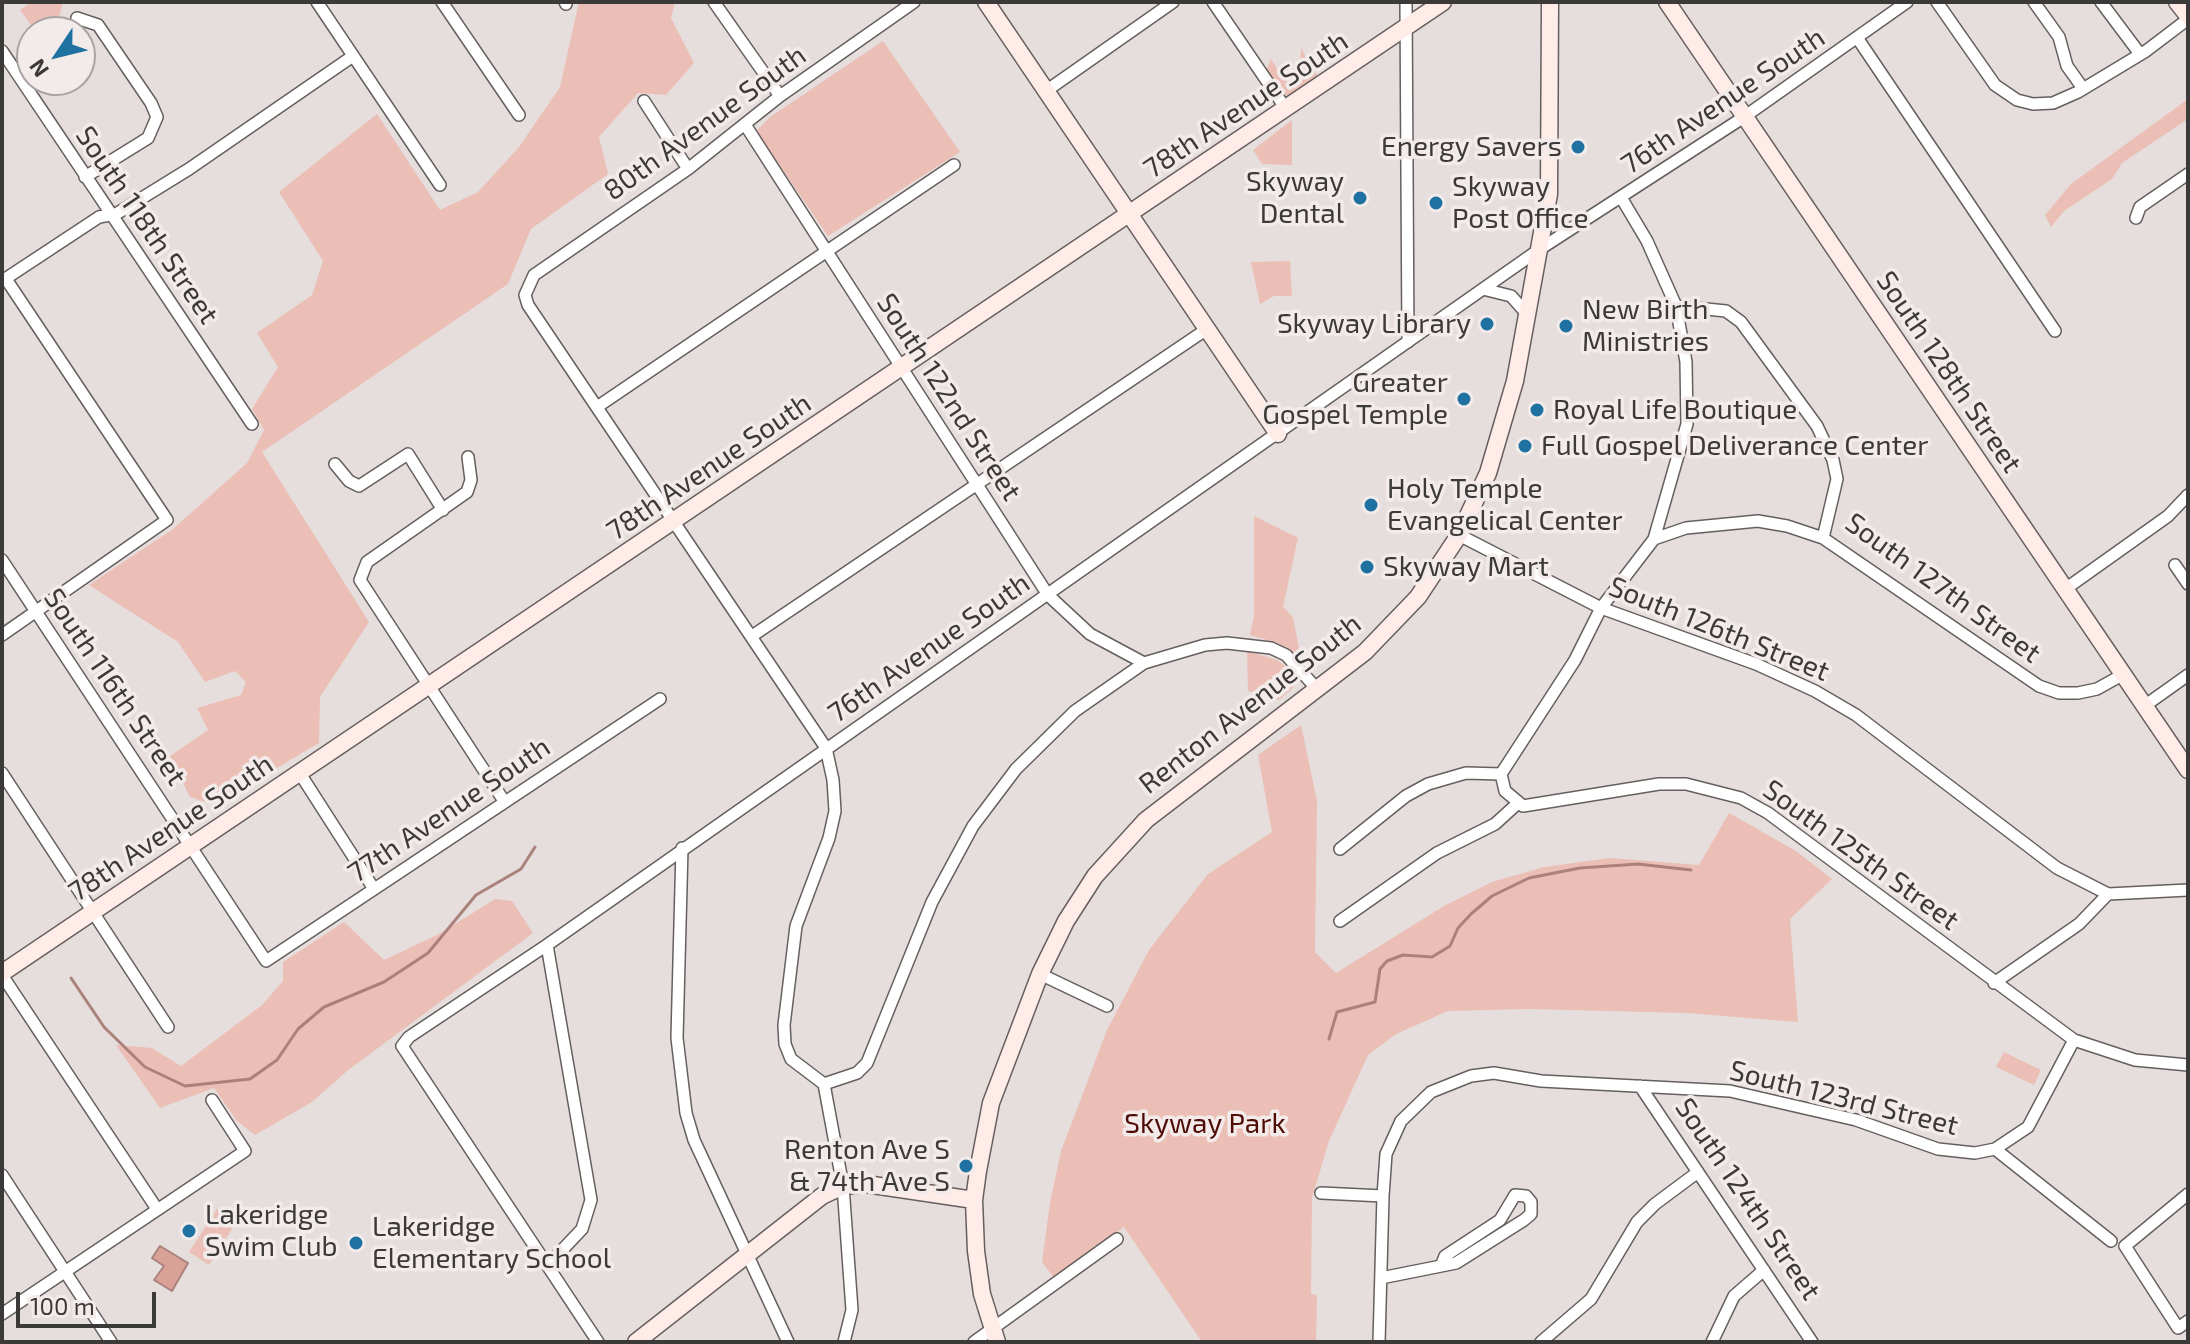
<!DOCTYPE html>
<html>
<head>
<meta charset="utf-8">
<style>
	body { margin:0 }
	#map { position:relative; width:2190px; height:1344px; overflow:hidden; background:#e5dedd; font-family:"Exo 2",sans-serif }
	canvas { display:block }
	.frame { position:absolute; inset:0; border:4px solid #3c3939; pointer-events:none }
	.north { position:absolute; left:16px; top:16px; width:80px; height:80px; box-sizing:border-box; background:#f2ebea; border:2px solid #a9a4a3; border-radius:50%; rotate:235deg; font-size:22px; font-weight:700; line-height:32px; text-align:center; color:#3c3939 }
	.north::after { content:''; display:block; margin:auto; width:28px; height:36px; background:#1f71a2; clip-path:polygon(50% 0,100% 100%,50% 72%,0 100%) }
	.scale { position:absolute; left:16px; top:1292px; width:140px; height:36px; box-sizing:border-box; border:4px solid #3c3939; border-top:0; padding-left:10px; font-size:24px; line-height:28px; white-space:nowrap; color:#3c3939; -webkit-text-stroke:6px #f2ebea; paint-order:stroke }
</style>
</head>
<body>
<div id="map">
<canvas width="2190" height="1344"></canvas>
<div class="frame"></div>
<div class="north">N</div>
<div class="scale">100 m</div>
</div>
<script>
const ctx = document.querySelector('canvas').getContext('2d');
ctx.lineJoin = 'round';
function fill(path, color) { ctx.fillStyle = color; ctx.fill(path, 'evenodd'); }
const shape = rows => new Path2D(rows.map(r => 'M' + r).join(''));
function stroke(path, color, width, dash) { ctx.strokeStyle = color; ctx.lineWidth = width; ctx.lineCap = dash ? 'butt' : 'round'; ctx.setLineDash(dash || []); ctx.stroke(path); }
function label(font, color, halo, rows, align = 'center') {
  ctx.font = font + ' "Exo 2",sans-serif'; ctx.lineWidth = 7; ctx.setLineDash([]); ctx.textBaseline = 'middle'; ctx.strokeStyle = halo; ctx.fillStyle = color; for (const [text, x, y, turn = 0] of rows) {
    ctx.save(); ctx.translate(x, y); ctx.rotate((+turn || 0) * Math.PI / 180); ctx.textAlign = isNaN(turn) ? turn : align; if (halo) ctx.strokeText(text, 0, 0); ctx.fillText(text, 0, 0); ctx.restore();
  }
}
const green = shape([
	[32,2,63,2,55,32,36,32,20,10],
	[579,2,675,2,671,18,694,63,666,95,638,93,599,137,608,174,531,229,508,284,262,452,369,622,320,697,319,743,214,805,190,797,170,756,208,730,197,708,241,695,246,682,235,671,205,682,178,642,89,585,173,529,247,463,264,430,252,409,278,367,257,333,312,295,323,261,279,192,377,114,440,210,478,192,519,147,560,87],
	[883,41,960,152,828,236,756,131,770,117],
	[1301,48,1319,79,1291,97,1283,94,1266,71,1271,59,1282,76,1300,72],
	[2188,99,2188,119,2122,163,2112,179,2064,211,2051,227,2045,215,2071,184],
	[1292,120,1292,165,1262,164,1253,150],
	[1290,261,1292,296,1274,296,1260,304,1251,262],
	[1254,516,1298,538,1283,607,1293,617,1301,659,1277,643,1250,635,1254,616],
	[1247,651,1277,660,1296,674,1295,686,1279,700,1248,691],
	[1301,725,1317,801,1315,952,1336,973,1444,906,1492,882,1544,867,1610,858,1699,865,1729,813,1796,851,1832,879,1790,919,1798,1022,1686,1013,1530,1009,1448,1011,1396,1034,1368,1055,1329,1141,1312,1198,1311,1294,1317,1295,1316,1342,1202,1342,1124,1227,1054,1278,1042,1262,1050,1203,1061,1151,1107,1030,1149,950,1208,874,1272,832,1258,755],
	[495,899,512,901,533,933,347,1071,312,1102,255,1135,237,1121,214,1088,160,1108,116,1045,152,1048,181,1066,262,1005,283,981,283,962,344,922,384,960,439,934],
	[2004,1052,2041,1070,2034,1085,1996,1067],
	[217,1209,228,1216,234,1226,209,1265,189,1252]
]);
const water = shape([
	[160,1246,188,1263,172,1291,154,1280,164,1266,152,1258,160,1246]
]);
const stream = shape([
	[71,978,104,1027,145,1067,185,1086,250,1079,277,1060,298,1029,324,1007,384,982,428,953,476,895,521,869,535,847],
	[1329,1039,1337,1012,1375,1002,1380,969,1387,961,1403,955,1432,957,1450,946,1458,928,1471,914,1492,896,1529,878,1580,868,1638,864,1691,870]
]);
const street = shape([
	[317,2,440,185],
	[442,2,519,115],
	[565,2,566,4],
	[714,2,780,96],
	[1213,2,1286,109],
	[1406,2,1408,342],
	[1937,2,1995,85,2017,100,2033,104,2053,103,2078,92,2146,51,2188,19],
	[2034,2,2059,37,2067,66,2082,87],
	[2101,2,2140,54],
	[77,18,98,25,151,103,157,117,148,138,85,177],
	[1858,39,2055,331],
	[2,51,252,424],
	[1046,91,1173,2],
	[644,101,688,169],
	[746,126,1048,595,1090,634,1144,663],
	[1622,199,1647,241,1676,306,1726,311,1741,322,1817,426,1833,460,1837,479,1823,538,2039,686,2059,693,2078,693,2097,689,2122,675],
	[2136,218,2140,207,2188,174],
	[2,281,99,217,116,214,189,169,353,56],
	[1483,289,1511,296,1528,315],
	[597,407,954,165],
	[468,457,471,480,467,492,367,562,360,580,504,801],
	[335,464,349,481,359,486,408,454,443,510],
	[1459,535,1601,608,1756,664,1815,691,1856,715,2057,868,2108,894],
	[1823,538,1787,526,1758,521,1686,528,1654,539,1601,608,1575,660,1501,774,1505,791,1523,806,1659,784,1686,784,1741,798,1768,813,2074,1040,2135,1060,2188,1065],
	[1654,539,1687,424,1686,362,1676,306],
	[2,560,266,961,660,699],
	[2175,565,2188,584],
	[2064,590,2168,516,2188,495],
	[2,635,167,520,6,279],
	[752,636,1207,329],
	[2143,707,2188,675],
	[299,772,374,889],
	[2,773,168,1027],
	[682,848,677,1038,686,1113,694,1140,788,1342],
	[1340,849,1406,796,1428,784,1466,773,1501,774],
	[1340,921,1437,853,1495,824,1517,804],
	[547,945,591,1200,582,1229,548,1265],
	[1040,974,1107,1006],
	[2,975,157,1209],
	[1994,983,2079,924,2108,894,2188,890],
	[824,1084,857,1073,867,1063,932,902,973,826,1016,769,1075,711,1144,663,1205,645,1227,643,1271,648,1286,655,1318,690],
	[1640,1086,1812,1342],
	[1995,1149,2111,1241],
	[2,1175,111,1342],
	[1321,1193,1383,1196,1379,1342],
	[2188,1194,2125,1246,2178,1328,2188,1321],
	[1383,1196,1386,1154,1401,1121,1431,1092,1471,1076,1494,1073,1541,1081,1730,1091,1856,1120,1938,1149,1975,1153,1995,1149,2028,1127,2074,1040],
	[1381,1278,1456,1263,1524,1220,1531,1214,1531,1202,1526,1196,1515,1195,1500,1220,1445,1256,1442,1264],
	[2,1314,245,1151,212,1100],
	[598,1342,402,1046,409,1037,547,945,1540,249,1744,117,1907,2],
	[844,1342,852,1310,843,1186,824,1084,791,1059,785,1044,784,1025,796,926,829,838,835,811,833,780,826,748,528,305,525,295,534,275,688,169,780,96,914,2],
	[974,1342,1117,1239],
	[1541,1342,1591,1299,1637,1222,1655,1204,1698,1172],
	[1712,1342,1734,1296,1764,1270]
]);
const secondary = shape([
	[986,2,1278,434],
	[1667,2,2188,770],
	[2177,2,2188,16],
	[2,973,1443,2],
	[636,1342,822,1196,843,1186,866,1184,974,1200],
	[997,1342,982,1294,976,1251,974,1200,978,1171,991,1103,1040,974,1066,921,1095,876,1146,820,1365,652,1418,597,1459,535,1488,473,1515,381,1549,194,1550,2]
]);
const markers = [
	[1578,147,8,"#1f71a2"],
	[1360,198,8,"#1f71a2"],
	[1436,203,8,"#1f71a2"],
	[1487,324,8,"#1f71a2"],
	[1566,326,8,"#1f71a2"],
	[1464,399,8,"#1f71a2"],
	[1537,410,8,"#1f71a2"],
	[1525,446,8,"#1f71a2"],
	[1371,505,8,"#1f71a2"],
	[1367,567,8,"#1f71a2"],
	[966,1166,8,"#1f71a2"],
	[189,1231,8,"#1f71a2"],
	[356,1243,8,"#1f71a2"]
];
const streetNames = [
	["76th Avenue South",1723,101,-34],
	["78th Avenue South",1246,105,-34],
	["80th Avenue South",705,123,-36],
	["South 118th Street",147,225,56],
	["South 128th Street",1949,372,56],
	["South 122nd Street",949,397,57],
	["78th Avenue South",709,467,-34],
	["South 127th Street",1943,588,36],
	["South 126th Street",1719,629,22],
	["76th Avenue South",929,648,-35],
	["South 116th Street",115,687,56],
	["Renton Avenue South",1250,704,-38],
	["77th Avenue South",449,810,-34],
	["78th Avenue South",171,828,-34],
	["South 125th Street",1861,855,36],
	["South 123rd Street",1844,1098,14],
	["South 124th Street",1748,1199,56]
];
const poiNames = [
	["Energy Savers",1562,147,"right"],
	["Skyway",1344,182,"right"],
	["Dental",1344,214,"right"],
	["Skyway",1452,187],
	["Post Office",1452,219],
	["New Birth",1582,310],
	["Ministries",1582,342],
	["Skyway Library",1471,324,"right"],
	["Greater",1448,383,"right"],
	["Gospel Temple",1448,415,"right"],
	["Royal Life Boutique",1553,410],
	["Full Gospel Deliverance Center",1541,446],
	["Holy Temple",1387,489],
	["Evangelical Center",1387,521],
	["Skyway Mart",1383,567],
	["Renton Ave S",950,1150,"right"],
	["& 74th Ave S",950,1182,"right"],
	["Lakeridge",205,1215],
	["Swim Club",205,1247],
	["Lakeridge",372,1227],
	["Elementary School",372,1259]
];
const parkNames = [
	["Skyway Park",1205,1124]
];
fill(green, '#ebbfb6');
fill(water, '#daa297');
stroke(water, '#ab827b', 2);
stroke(stream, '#ab827b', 3);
stroke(street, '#655f5e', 14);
stroke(secondary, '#655f5e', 19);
stroke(street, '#fff', 11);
stroke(secondary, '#ffece8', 16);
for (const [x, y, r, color] of markers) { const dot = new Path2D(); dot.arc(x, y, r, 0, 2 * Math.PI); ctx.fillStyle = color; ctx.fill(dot); stroke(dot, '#f2ebea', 3); }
label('28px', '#3c3939', '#f2ebea', streetNames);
label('28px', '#3c3939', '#f2ebea', poiNames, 'left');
label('28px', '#4f0c06', '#f2ebea', parkNames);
</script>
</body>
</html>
